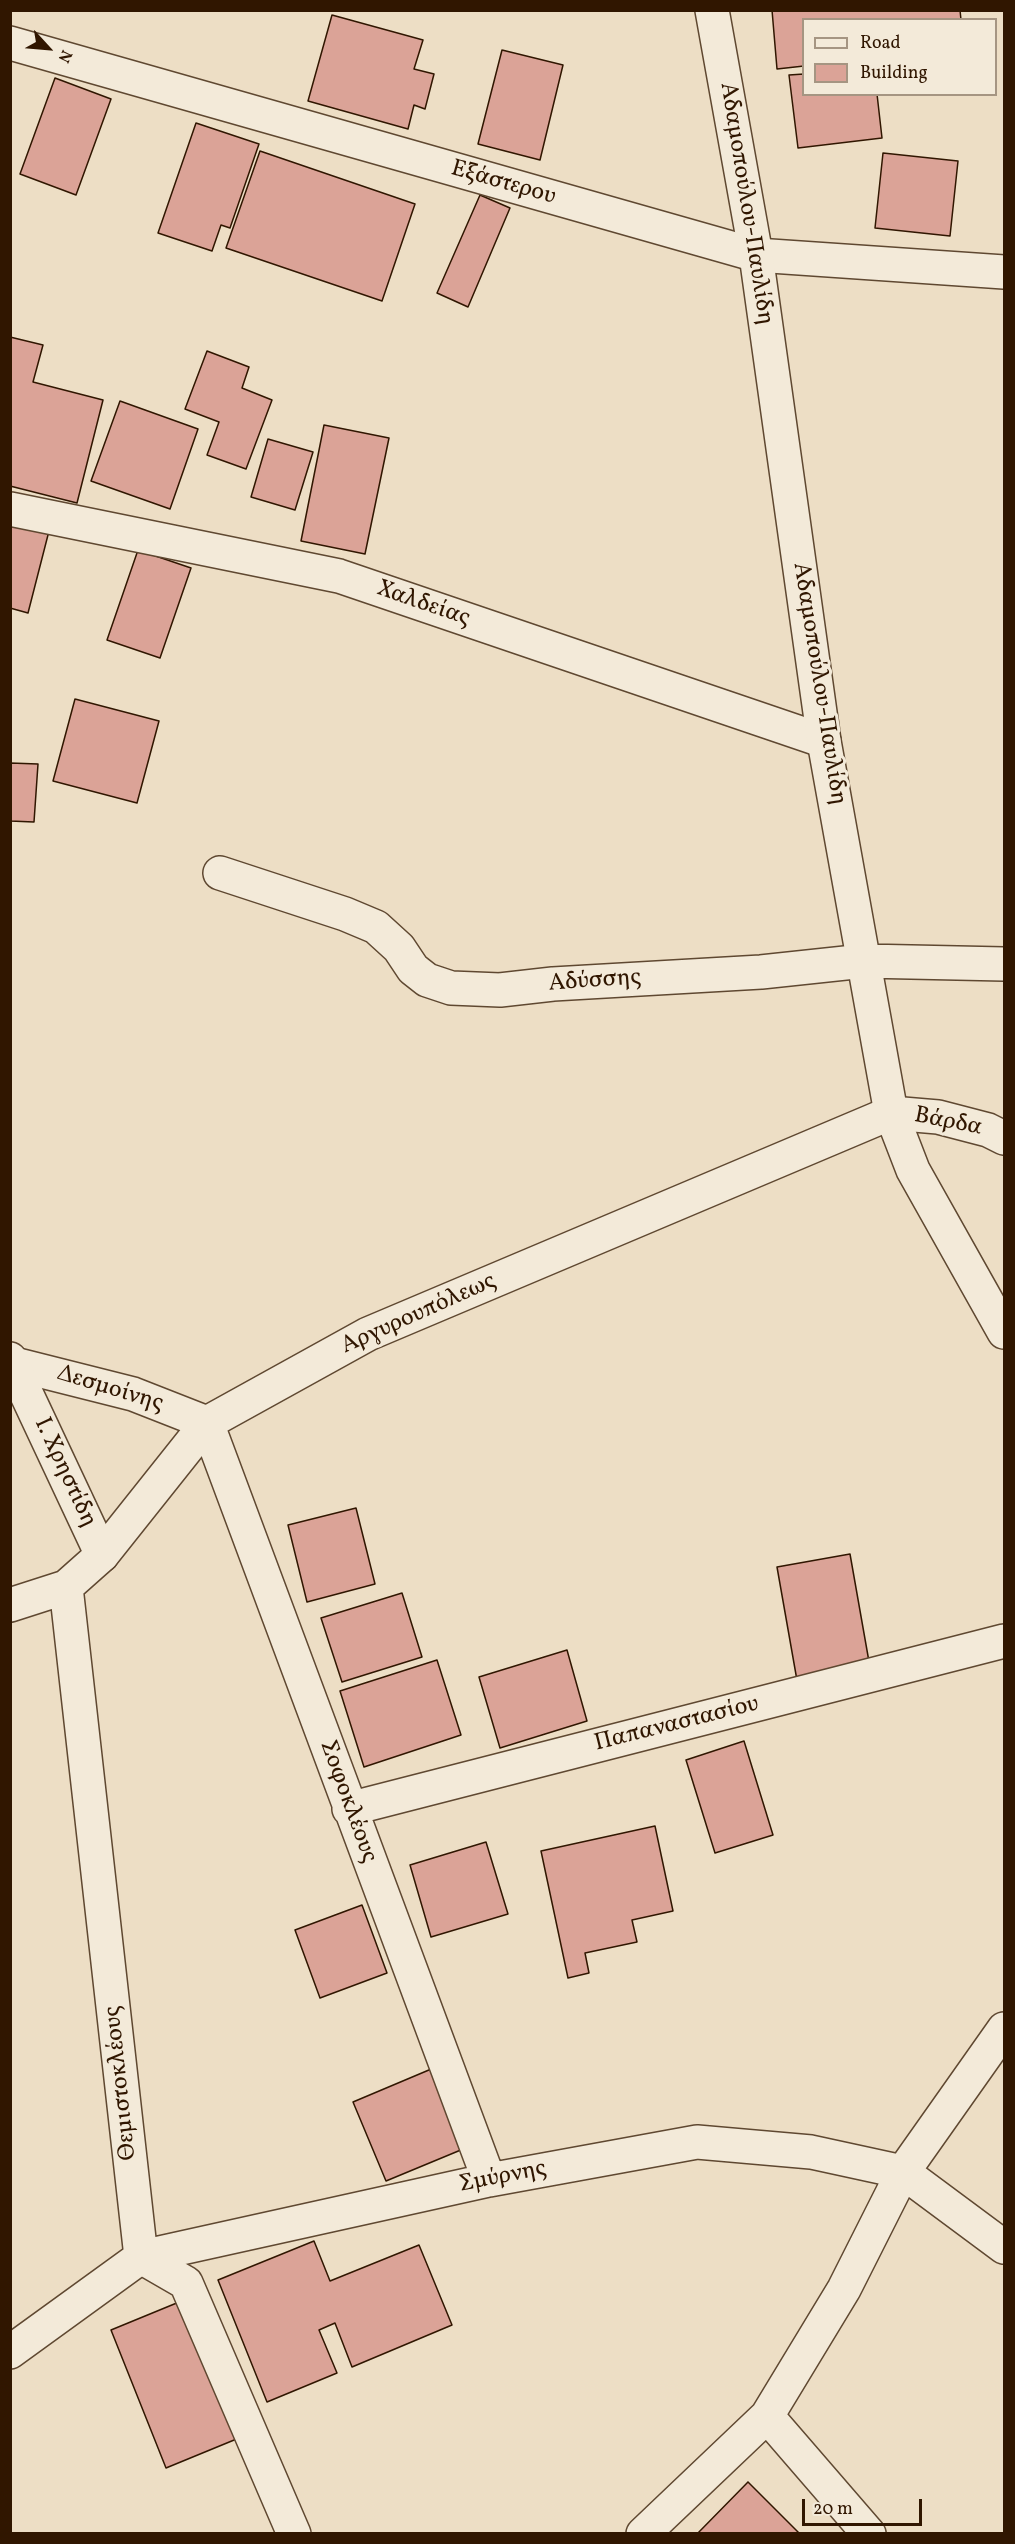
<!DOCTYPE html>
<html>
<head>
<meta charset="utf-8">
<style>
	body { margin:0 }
	#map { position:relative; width:1015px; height:2544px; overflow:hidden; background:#eddec5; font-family:Vollkorn,serif }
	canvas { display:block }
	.frame { position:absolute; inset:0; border:12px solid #301600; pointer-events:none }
	.legend { position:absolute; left:802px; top:18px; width:195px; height:78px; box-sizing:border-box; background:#f3ead9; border:2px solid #a59582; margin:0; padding:8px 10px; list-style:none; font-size:18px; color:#301600 }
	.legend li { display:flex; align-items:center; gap:12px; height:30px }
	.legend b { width:30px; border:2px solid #a59582 }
	.north { position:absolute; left:18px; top:18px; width:60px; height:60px; -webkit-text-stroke:4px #f3ead9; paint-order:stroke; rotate:116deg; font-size:16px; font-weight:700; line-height:24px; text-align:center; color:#301600 }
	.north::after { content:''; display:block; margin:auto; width:21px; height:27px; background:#301600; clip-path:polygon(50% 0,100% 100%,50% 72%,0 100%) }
	.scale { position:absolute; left:802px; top:2499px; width:120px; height:27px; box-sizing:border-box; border:3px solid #301600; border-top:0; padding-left:8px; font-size:18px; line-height:21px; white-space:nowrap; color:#301600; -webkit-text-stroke:4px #f3ead9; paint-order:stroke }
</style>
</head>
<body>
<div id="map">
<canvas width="1015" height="2544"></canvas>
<div class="frame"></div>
<ul class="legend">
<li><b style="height:8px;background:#f3ead9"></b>Road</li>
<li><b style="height:16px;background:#dba397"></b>Building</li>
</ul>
<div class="north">N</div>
<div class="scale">20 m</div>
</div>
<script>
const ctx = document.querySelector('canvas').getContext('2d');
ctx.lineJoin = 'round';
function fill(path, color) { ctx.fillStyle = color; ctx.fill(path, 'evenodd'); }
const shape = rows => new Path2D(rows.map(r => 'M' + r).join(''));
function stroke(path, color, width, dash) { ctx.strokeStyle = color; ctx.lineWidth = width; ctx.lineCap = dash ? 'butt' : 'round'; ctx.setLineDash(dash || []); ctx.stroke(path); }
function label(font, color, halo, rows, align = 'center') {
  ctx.font = font + ' Vollkorn,serif'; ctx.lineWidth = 6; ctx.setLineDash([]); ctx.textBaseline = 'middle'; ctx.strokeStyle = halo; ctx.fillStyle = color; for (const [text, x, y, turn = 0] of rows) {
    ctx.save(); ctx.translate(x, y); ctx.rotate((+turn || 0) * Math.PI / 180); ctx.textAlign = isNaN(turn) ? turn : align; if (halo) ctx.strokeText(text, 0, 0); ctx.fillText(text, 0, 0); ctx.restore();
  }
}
const building = shape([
	[772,10,960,10,961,20,804,20,804,66,777,69,772,10],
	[332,15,423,40,414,69,434,74,425,109,414,105,408,129,308,101,332,15],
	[502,50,563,65,540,160,478,144,502,50],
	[804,74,804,94,877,94,882,138,798,148,789,75,804,74],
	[55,78,111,99,76,195,20,174,55,78],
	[196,123,259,144,230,228,221,225,212,251,158,233,196,123],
	[260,151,415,204,382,301,226,248,260,151],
	[883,153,958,161,950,236,875,228,883,153],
	[480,195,510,208,468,307,437,293,480,195],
	[10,337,43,345,33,382,103,400,77,503,10,486,10,337],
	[207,351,249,367,242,388,272,400,246,469,207,455,219,422,185,409,207,351],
	[120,401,198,429,170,509,91,481,120,401],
	[324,425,389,438,365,554,301,541,324,425],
	[268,439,313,452,295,510,251,497,268,439],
	[10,522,49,531,28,613,10,608,10,522],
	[138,550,191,568,160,658,107,640,138,550],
	[75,699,159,721,137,803,53,781,75,699],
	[10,763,38,764,34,822,10,821,10,763],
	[356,1508,375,1584,307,1602,288,1525,356,1508],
	[850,1554,871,1673,798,1686,777,1567,850,1554],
	[402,1593,422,1657,342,1682,321,1618,402,1593],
	[567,1650,587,1721,500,1748,479,1677,567,1650],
	[437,1660,461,1735,364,1767,340,1691,437,1660],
	[744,1741,773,1835,715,1853,686,1760,744,1741],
	[655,1826,673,1911,632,1920,637,1942,585,1953,589,1973,568,1978,541,1851,655,1826],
	[486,1842,508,1914,431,1937,410,1865,486,1842],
	[362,1905,387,1973,320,1998,295,1930,362,1905],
	[436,2067,468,2147,386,2181,353,2102,436,2067],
	[314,2241,330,2281,419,2245,452,2325,352,2367,335,2323,319,2330,337,2373,267,2402,218,2280,314,2241],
	[184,2300,239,2438,166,2468,111,2330,184,2300],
	[748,2482,800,2534,697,2534,748,2482]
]);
const minor = shape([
	[10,43,756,255,1004,272],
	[10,509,339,576,824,741],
	[220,873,345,914,376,927,399,948,413,969,427,980,451,988,500,990,553,984,761,972,864,961],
	[10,1363,133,1394,207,1423,489,2180],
	[66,1587,141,2257,186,2283,294,2534],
	[10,1605,66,1587,102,1555,207,1423,368,1334,891,1113,938,1117,988,1130,1004,1138],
	[349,1809,1004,1641],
	[10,2352,141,2257,489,2180,697,2142,811,2152,903,2172,1004,2247],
	[767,2416,869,2534],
	[643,2534,767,2416,844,2289,903,2172,1004,2029]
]);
const tertiary = shape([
	[712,10,756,255,824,741,891,1113,913,1170,1004,1332],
	[864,961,1004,964],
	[10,1359,102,1555]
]);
const streetNames = [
	["Εξάστερου",503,184,16],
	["Αδαμοπούλου-Παυλίδη",745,204,81],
	["Χαλδείας",423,605,19],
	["Αδαμοπούλου-Παυλίδη",818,684,81],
	["Αδύσσης",595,982,-4],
	["Βάρδα",948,1123,11],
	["Αργυρουπόλεως",419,1315,-24],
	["Δεσμοίνης",110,1390,17],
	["Ι. Χρηστίδη",64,1473,65],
	["Παπαναστασίου",677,1725,-14],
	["Σοφοκλέους",347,1802,70],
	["Θεμιστοκλέους",122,2083,-96],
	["Σμύρνης",503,2178,-11]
];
fill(building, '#dba397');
stroke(building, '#301600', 1.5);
stroke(minor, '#5f4831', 36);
stroke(tertiary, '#5f4831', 36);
stroke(minor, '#f3ead9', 33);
stroke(tertiary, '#f3ead9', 33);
label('24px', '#301600', '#f3ead9', streetNames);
</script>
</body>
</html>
